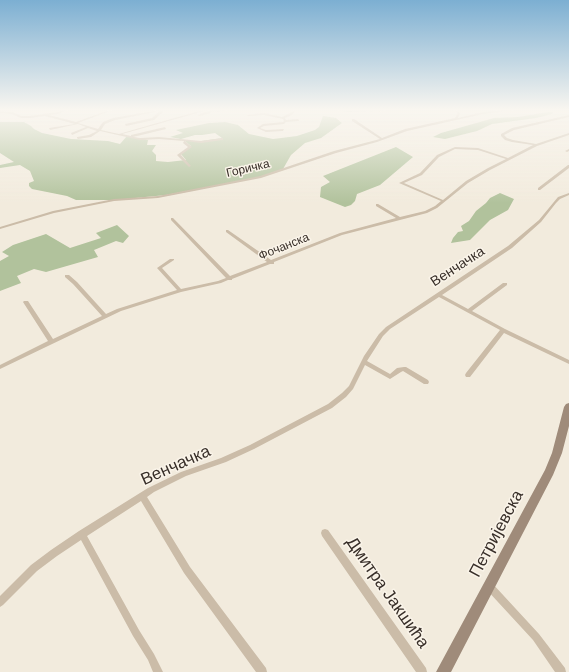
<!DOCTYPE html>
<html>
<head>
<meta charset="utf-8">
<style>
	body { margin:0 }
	canvas { display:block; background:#f2ebdd }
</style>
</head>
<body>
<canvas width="569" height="672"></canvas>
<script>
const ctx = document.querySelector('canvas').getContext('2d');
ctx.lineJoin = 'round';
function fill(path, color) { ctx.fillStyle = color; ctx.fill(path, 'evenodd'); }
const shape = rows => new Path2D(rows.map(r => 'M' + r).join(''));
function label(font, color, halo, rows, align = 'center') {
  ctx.font = font + ' "DM Sans",sans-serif'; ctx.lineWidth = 3; ctx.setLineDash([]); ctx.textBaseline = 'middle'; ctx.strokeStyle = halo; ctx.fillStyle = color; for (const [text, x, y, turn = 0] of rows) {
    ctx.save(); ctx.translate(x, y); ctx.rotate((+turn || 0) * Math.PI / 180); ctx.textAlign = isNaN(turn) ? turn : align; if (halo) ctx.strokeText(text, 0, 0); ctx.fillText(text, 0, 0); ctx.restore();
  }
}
const green = shape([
	[336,109,384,109,385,111,348,112,340,111],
	[548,112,553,112,552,114,536,118,492,124,477,131,445,139,433,137,441,133,494,118,518,117],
	[323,116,336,118,342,123,321,138,305,143,291,155,283,169,260,177,166,195,115,200,76,200,67,196,32,189,29,186,29,183,34,181,30,171,20,165,0,168,0,165,14,162,0,153,0,122,24,122,31,126,34,129,42,133,71,139,108,141,120,144,127,136,148,140,147,145,156,145,152,151,156,155,156,161,168,162,186,160,181,154,191,146,185,141,201,141,222,138,215,133,202,135,195,135,181,139,170,137,183,133,176,130,209,123,225,122,238,125,249,134,273,139,297,136,315,130,319,127],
	[396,147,413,157,380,185,357,194,355,201,351,205,345,207,320,197,321,187,330,182,323,176],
	[500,193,514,199,508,210,490,220,470,240,451,243,453,238,458,232,463,231,461,226,469,221,476,211,486,203,490,198],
	[117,225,129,236,123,243,116,241,94,250,98,257,46,272,34,269,17,276,21,283,0,291,0,261,9,256,2,252,13,245,46,234,70,248,101,238,96,233]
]);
const street = shape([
	[68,109,71,109,58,114,49,115,76,122,112,109,115,109,78,123,98,129,103,122,113,118,165,109,169,109,164,111,154,120,126,126,125,124,152,118,160,111,115,120,105,124,101,130,119,134,206,109,217,110,227,109,228,110,217,112,213,111,208,114,199,116,198,115,206,112,210,110,208,110,122,134,131,136,131,135,165,127,166,129,133,137,140,138,159,137,201,141,223,138,223,140,222,140,201,143,185,141,192,147,181,155,191,166,189,167,177,155,188,147,183,143,184,141,159,139,140,140,100,131,91,137,78,139,77,138,77,137,89,135,97,131,88,128,72,135,71,133,86,127,78,124,50,130,49,128,75,124,45,116,30,118,21,118,12,114,0,113,0,111,13,112,21,116,30,116,57,112,68,109],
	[295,109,297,109,292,115,285,118,286,120,298,119,299,121,286,122,284,124,264,126,260,128,266,130,284,129,283,131,266,132,257,128,263,124,283,122,284,121,283,119,264,115,248,116,247,115,264,113,282,117,290,113,295,109],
	[453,109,455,109,460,113,458,118,483,112,514,109,521,109,483,114,407,131,377,142,336,153,261,178,158,198,114,201,54,213,0,229,0,227,53,211,114,199,158,196,260,176,334,151,380,139,352,121,352,119,354,119,382,138,405,129,455,118,458,113,453,109],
	[569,115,569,117,514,130,504,135,507,138,513,140,536,144,569,133,569,135,537,146,490,170,468,183,437,208,427,213,342,235,274,262,274,264,270,264,232,279,232,280,228,280,221,283,181,292,121,311,0,369,0,365,48,341,23,302,24,301,28,301,53,339,102,316,73,284,65,277,65,275,69,275,77,282,106,314,117,309,177,290,157,268,170,259,174,259,174,260,162,268,181,289,218,281,226,278,171,220,171,218,173,218,230,276,267,262,226,232,226,230,228,230,271,260,340,233,396,218,376,206,376,204,378,204,400,217,425,211,435,206,441,201,399,183,420,173,437,155,455,147,478,148,508,158,533,145,512,142,505,140,501,136,501,134,512,128,569,115],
	[455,149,478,150,506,159,488,168,466,181,443,200,404,183,422,175,439,157,455,149],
	[569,149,569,151,567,152,565,151,569,149],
	[568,165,569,165,569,168,540,190,538,190,538,188,568,165],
	[569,193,569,195,560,199,556,203,541,222,512,248,442,295,468,309,503,283,507,283,507,285,472,311,505,329,569,360,569,364,504,333,470,377,466,377,465,375,466,373,500,330,439,297,390,329,383,336,367,361,390,374,397,368,404,367,406,367,428,380,429,382,428,384,424,384,403,371,401,372,390,379,365,365,353,389,346,397,332,408,254,449,226,462,186,476,154,492,147,497,190,567,266,668,267,672,256,672,184,573,141,501,87,536,139,630,154,654,163,672,153,672,148,660,133,636,81,540,57,556,37,571,3,605,0,607,0,596,31,565,51,550,79,531,148,488,181,472,221,458,250,445,328,404,342,393,349,386,364,356,379,334,386,327,508,246,539,220,558,197,569,193],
	[325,529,328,530,426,668,427,672,416,672,322,536,321,533,322,530,325,529],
	[489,582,492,583,539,634,565,668,566,672,555,672,533,640,486,589,485,586,486,583,489,582]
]);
const secondary = shape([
	[569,403,569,426,562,453,553,475,451,672,436,672,545,470,552,453,564,407,566,404,569,403]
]);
const farStreetnames = [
	["Горичка",248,169,-13],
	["Фочанска",284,247,-22]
];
const streetNames = [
	["Венчачка",458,267,-33]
];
const nearStreetnames = [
	["Венчачка",176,466,-24],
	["Петријевска",497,534,-62],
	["Дмитра Јакшића",387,593,55]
];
fill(green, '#b1c29c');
fill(street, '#cbbca8');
fill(secondary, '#9f8b7a');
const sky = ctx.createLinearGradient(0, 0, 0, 203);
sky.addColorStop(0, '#7cafd2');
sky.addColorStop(0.54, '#f9f6f0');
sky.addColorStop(1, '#f9f6f000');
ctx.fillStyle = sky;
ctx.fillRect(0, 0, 569, 203);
label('12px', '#382f29', '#faf4e9', farStreetnames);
label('14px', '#382f29', '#faf4e9', streetNames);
label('17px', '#382f29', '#faf4e9', nearStreetnames);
</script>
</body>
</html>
